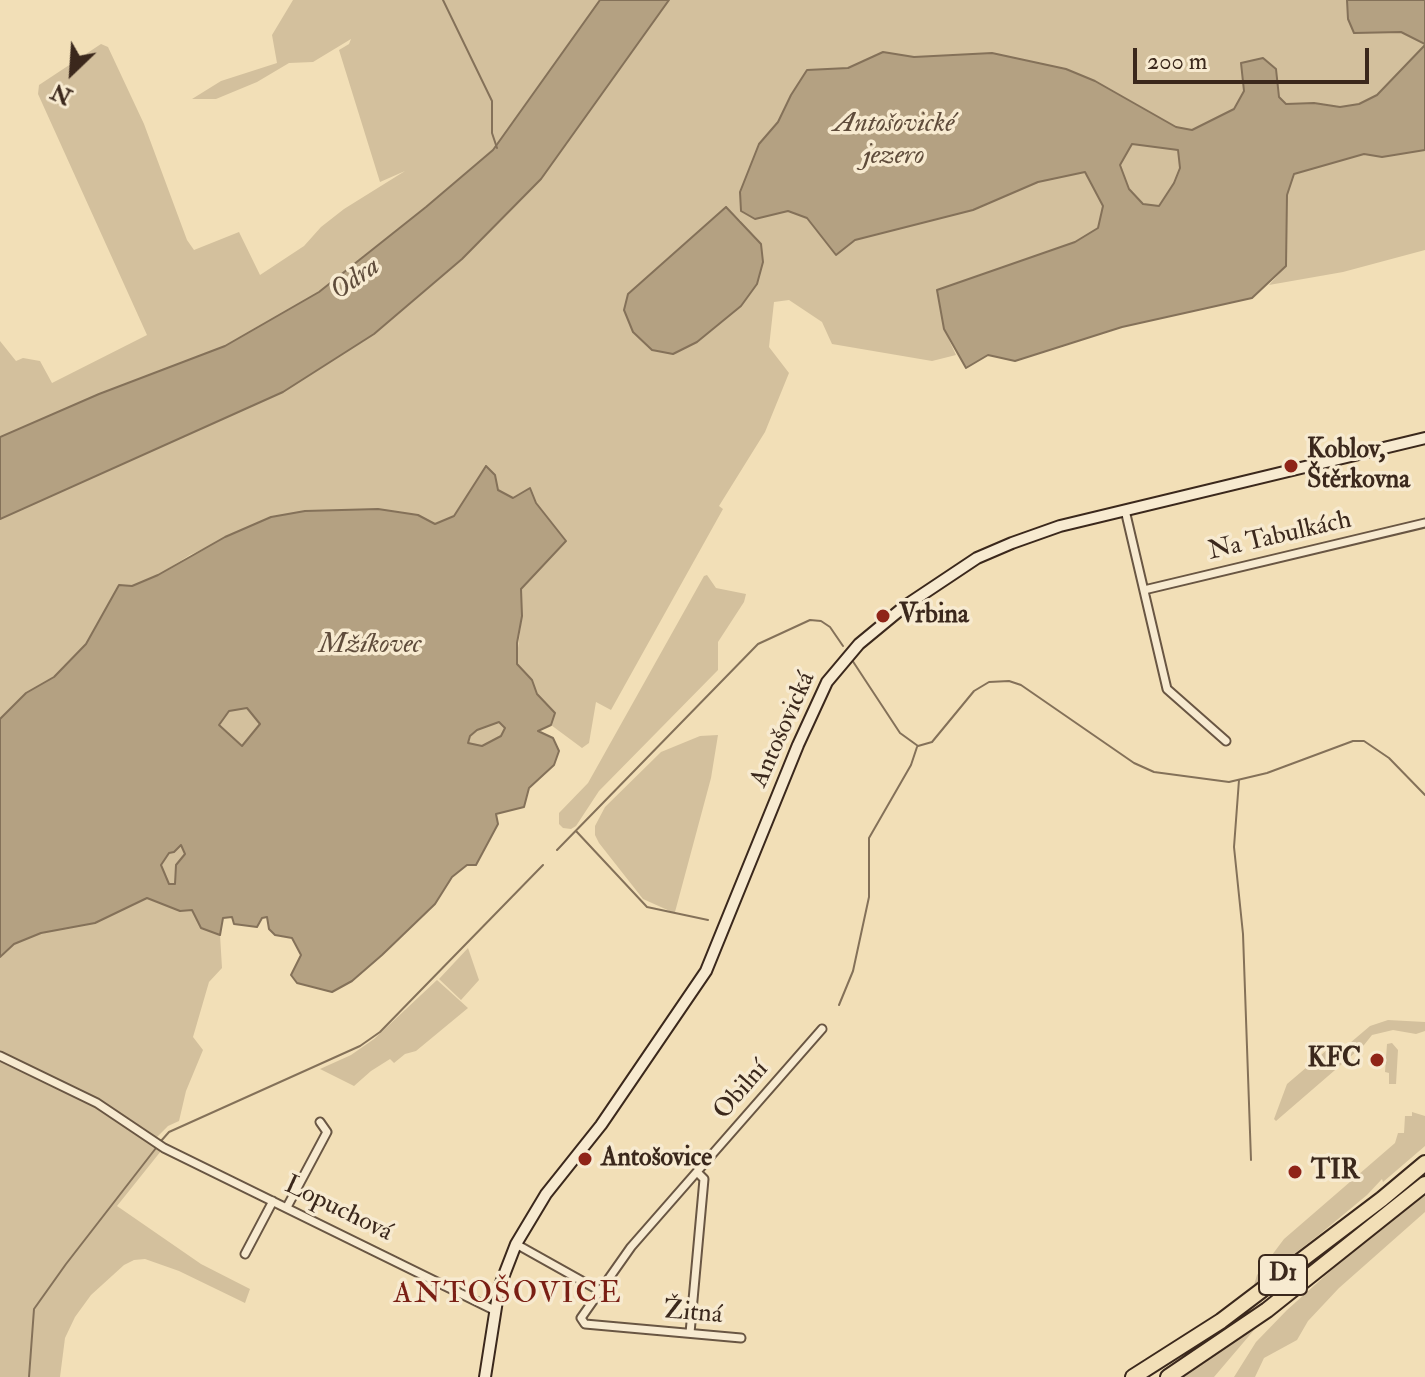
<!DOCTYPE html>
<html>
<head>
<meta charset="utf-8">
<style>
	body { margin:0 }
	#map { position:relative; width:1425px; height:1377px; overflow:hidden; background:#f2dfb7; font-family:"IM FELL Double Pica",serif }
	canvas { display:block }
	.north { position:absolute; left:32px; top:32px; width:80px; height:80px; -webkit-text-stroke:6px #f7ead0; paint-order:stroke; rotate:205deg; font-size:22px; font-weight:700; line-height:32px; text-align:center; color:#3b281c }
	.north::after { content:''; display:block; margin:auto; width:28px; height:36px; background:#3b281c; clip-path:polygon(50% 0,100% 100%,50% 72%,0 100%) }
	.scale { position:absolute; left:1133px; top:48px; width:236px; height:36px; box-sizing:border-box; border:4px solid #3b281c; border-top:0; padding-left:10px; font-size:24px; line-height:28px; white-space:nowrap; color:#3b281c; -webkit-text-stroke:6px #f7ead0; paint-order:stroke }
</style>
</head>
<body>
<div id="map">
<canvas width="1425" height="1377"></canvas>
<div class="north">N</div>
<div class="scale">200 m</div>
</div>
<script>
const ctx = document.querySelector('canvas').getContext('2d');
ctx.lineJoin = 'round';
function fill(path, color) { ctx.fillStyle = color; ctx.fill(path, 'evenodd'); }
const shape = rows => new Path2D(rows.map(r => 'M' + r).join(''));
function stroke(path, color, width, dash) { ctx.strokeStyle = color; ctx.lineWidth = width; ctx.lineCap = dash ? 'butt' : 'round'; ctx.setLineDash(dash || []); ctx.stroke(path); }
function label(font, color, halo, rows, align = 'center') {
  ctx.font = font + ' "IM FELL Double Pica",serif'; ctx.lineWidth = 7; ctx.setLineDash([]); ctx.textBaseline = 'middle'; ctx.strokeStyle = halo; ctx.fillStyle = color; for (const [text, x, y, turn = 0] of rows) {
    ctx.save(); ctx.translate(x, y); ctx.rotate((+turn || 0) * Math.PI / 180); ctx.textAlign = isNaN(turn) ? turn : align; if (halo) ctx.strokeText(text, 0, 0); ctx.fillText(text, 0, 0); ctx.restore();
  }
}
const green = shape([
	[293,0,600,0,493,150,426,207,319,292,225,346,99,394,0,437,0,341,16,361,23,358,40,361,52,383,147,335,38,94,39,85,101,44,108,47,144,124,187,240,194,250,239,232,260,275,304,246,321,227,344,209,405,171,380,182,339,50,349,44,351,39,313,62,289,63,257,82,216,99,192,99,221,81,277,63,272,35],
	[669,0,1347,0,1348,19,1354,33,1401,32,1425,45,1377,95,1359,104,1340,107,1314,103,1286,104,1279,97,1276,69,1263,58,1242,63,1244,91,1234,109,1192,130,1176,128,1095,81,1066,69,992,53,914,57,883,52,848,68,807,70,791,95,778,122,759,144,740,192,741,211,788,211,807,218,836,255,855,240,973,210,1038,182,1085,172,1103,206,1098,228,1075,242,938,290,944,329,956,355,932,361,832,344,822,322,789,300,774,302,769,347,789,373,765,432,719,506,723,509,611,710,596,702,589,743,582,748,551,725,555,713,537,694,532,680,516,664,522,616,521,589,565,541,536,503,530,489,513,498,498,490,495,475,469,496,454,516,435,524,418,515,378,509,305,511,271,517,190,555,158,575,132,586,119,585,86,644,54,677,26,693,0,719,0,519,53,494,541,179],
	[726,207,741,221,741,306,697,342,673,354,652,350,628,294],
	[1132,144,1178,149,1180,168,1174,183,1159,206,1143,204,1129,189,1120,165],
	[1415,150,1425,150,1425,250,1343,272,1269,285,1286,266,1287,195,1294,174,1364,154,1382,157],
	[707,575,716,588,746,594,744,602,718,642,718,670,599,791,576,826,571,829,563,828,559,824,559,813,588,783,704,576],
	[248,708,260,724,242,746,219,725,229,711],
	[499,722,505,728,502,735,482,746,468,743,470,736,477,730],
	[718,735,711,778,675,912,672,912,643,899,599,843,595,835,595,826,605,807,661,752,700,736],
	[181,844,186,854,176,865,175,885,169,884,161,865,169,852],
	[147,898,180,911,192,910,201,928,220,935,222,968,209,982,193,1037,203,1050,186,1091,179,1121,168,1126,156,1138,165,1146,117,1206,201,1264,250,1289,245,1303,179,1271,145,1259,134,1260,124,1265,91,1295,75,1317,65,1338,60,1377,0,1377,0,957,14,944,41,933,95,923],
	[468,948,479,980,461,1000,439,979],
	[437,980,468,1008,416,1051,405,1054,394,1063,390,1059,371,1071,354,1086,320,1069,351,1055,374,1039],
	[1388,1020,1425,1022,1425,1031,1416,1034,1393,1030,1372,1035,1364,1045,1276,1121,1274,1119,1287,1084,1328,1049,1350,1043,1370,1026],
	[1392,1043,1398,1050,1396,1084,1389,1084,1389,1073,1385,1072,1387,1044],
	[1412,1112,1425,1116,1425,1146,1383,1182,1382,1179,1367,1195,1320,1234,1254,1285,1257,1275,1284,1239,1395,1143,1398,1133,1404,1133,1405,1116,1412,1116],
	[1425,1186,1425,1212,1339,1288,1308,1321,1297,1340,1264,1358,1255,1377,1234,1377,1256,1342,1287,1310],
	[1266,1316,1214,1377,1177,1377]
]);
const water = shape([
	[600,0,669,0,541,179,462,259,374,334,283,392,0,519,0,437,99,394,225,346,319,292,426,207,493,150,600,0],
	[1347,0,1425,0,1425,44,1401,32,1354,33,1348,19,1347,0],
	[1425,45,1425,150,1382,157,1364,154,1294,174,1287,195,1286,266,1252,298,1122,327,1015,361,988,355,966,368,944,329,937,290,1075,242,1098,228,1103,206,1085,172,1038,182,973,210,855,240,836,255,807,218,788,211,755,219,741,211,740,192,759,144,778,122,791,95,807,70,848,68,883,52,914,57,992,53,1066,69,1095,81,1176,127,1192,130,1234,109,1244,91,1241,63,1263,58,1276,69,1279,97,1286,104,1314,103,1340,107,1359,104,1377,95,1425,45],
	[1132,144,1178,150,1180,168,1174,183,1159,206,1143,204,1129,189,1120,165,1132,144],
	[726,207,761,244,763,262,757,284,741,306,697,342,673,354,652,350,633,332,624,310,628,294,726,207],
	[486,466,495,475,498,490,513,498,530,488,536,503,566,541,521,589,522,616,517,643,517,664,532,680,537,694,555,713,551,725,538,731,553,738,559,751,554,765,529,788,524,807,496,814,498,824,476,865,467,865,452,877,435,904,382,955,352,981,332,992,297,983,291,975,301,955,292,938,275,935,269,929,267,917,262,918,257,927,234,924,232,917,223,918,220,935,201,928,192,910,180,911,147,898,95,923,41,933,14,944,0,957,0,719,26,693,54,677,86,644,119,585,132,586,158,575,225,537,271,517,305,511,378,509,418,515,435,524,454,516,486,466],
	[247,708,260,724,242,746,219,725,229,711,247,708],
	[499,722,505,728,501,736,482,746,468,743,470,736,477,730,499,722],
	[181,845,185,854,176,865,175,884,169,884,161,865,169,853,174,852,181,845]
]);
const stream = shape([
	[443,0,492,101,492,133,497,148],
	[852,660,900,733,918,746,932,742,974,691,989,682,1009,681,1021,685,1134,763,1154,772,1229,782,1267,773,1353,741,1364,741,1389,758,1425,795],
	[1239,780,1234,847,1243,934,1251,1160],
	[576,831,647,907,708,920],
	[557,850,758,644,810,620,821,621,830,627,843,646],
	[839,1005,853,971,869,897,869,838,911,765,917,747],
	[161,1141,169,1132,360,1046,380,1032,543,865],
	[29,1377,34,1309,66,1264,156,1148]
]);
const street = shape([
	[1125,510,1167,689,1226,741],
	[1144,590,1425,523],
	[0,1056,97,1103,164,1148,494,1310],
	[287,1207,327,1132,320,1122],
	[516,1244,600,1291],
	[245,1254,273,1201],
	[690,1333,704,1179,698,1173],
	[741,1338,585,1324,581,1318,631,1247,822,1029]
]);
const secondary = shape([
	[485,1377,499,1288,516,1244,546,1194,601,1125,706,971,798,745,827,682,859,644,905,606,977,558,1012,543,1060,526,1425,438]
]);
const highway = shape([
	[1133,1377,1221,1321,1382,1199,1425,1163],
	[1168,1377,1267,1310,1425,1184]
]);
const markers = [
	[1291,466,8,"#8f2418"],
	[883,616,8,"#8f2418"],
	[1377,1060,8,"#8f2418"],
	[585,1159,8,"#8f2418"],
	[1295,1172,8,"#8f2418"]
];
const shields = [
	[1283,1275,48]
];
const shieldNames = [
	["D1",1283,1275]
];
const poiNames = [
	["Koblov,",1307,451],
	["Štěrkovna",1307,481],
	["Vrbina",899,616],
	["KFC",1361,1060,"right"],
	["Antošovice",601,1159],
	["TIR",1311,1172]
];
const streetNames = [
	["Na Tabulkách",1280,537,-13],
	["Antošovická",784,730,-66],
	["Obilní",742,1091,-49],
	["Lopuchová",338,1210,26],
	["Žitná",693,1314,5]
];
const waterNames = [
	["Antošovické",894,125],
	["jezero",894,157],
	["Odra",356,280,-35],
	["Mžíkovec",370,646]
];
const quarterNames = [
	["ANTOŠOVICE",508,1296]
];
fill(green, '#d3c09d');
fill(water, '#b4a182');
stroke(water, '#847159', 2);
stroke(stream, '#847159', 2);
stroke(street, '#695643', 11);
stroke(secondary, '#3b281c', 14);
stroke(highway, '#3b281c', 18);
stroke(street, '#f7ead0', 7);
stroke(secondary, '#f7ead0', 10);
stroke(highway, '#f2dfb7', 14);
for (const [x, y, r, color] of markers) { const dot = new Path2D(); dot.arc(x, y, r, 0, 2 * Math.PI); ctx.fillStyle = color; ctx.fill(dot); stroke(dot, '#f7ead0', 3); }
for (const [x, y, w] of shields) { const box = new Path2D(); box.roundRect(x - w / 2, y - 20, w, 40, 6); ctx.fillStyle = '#f7ead0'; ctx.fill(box); stroke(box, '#3b281c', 2); }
label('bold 24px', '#3b281c', null, shieldNames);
label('bold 26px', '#3b281c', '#f7ead0', poiNames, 'left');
label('26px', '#3b281c', '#f7ead0', streetNames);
label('italic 28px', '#5f4c3b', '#f7ead0', waterNames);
ctx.letterSpacing = '2px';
label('30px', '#7a1f14', '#f7ead0', quarterNames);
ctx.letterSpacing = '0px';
</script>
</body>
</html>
